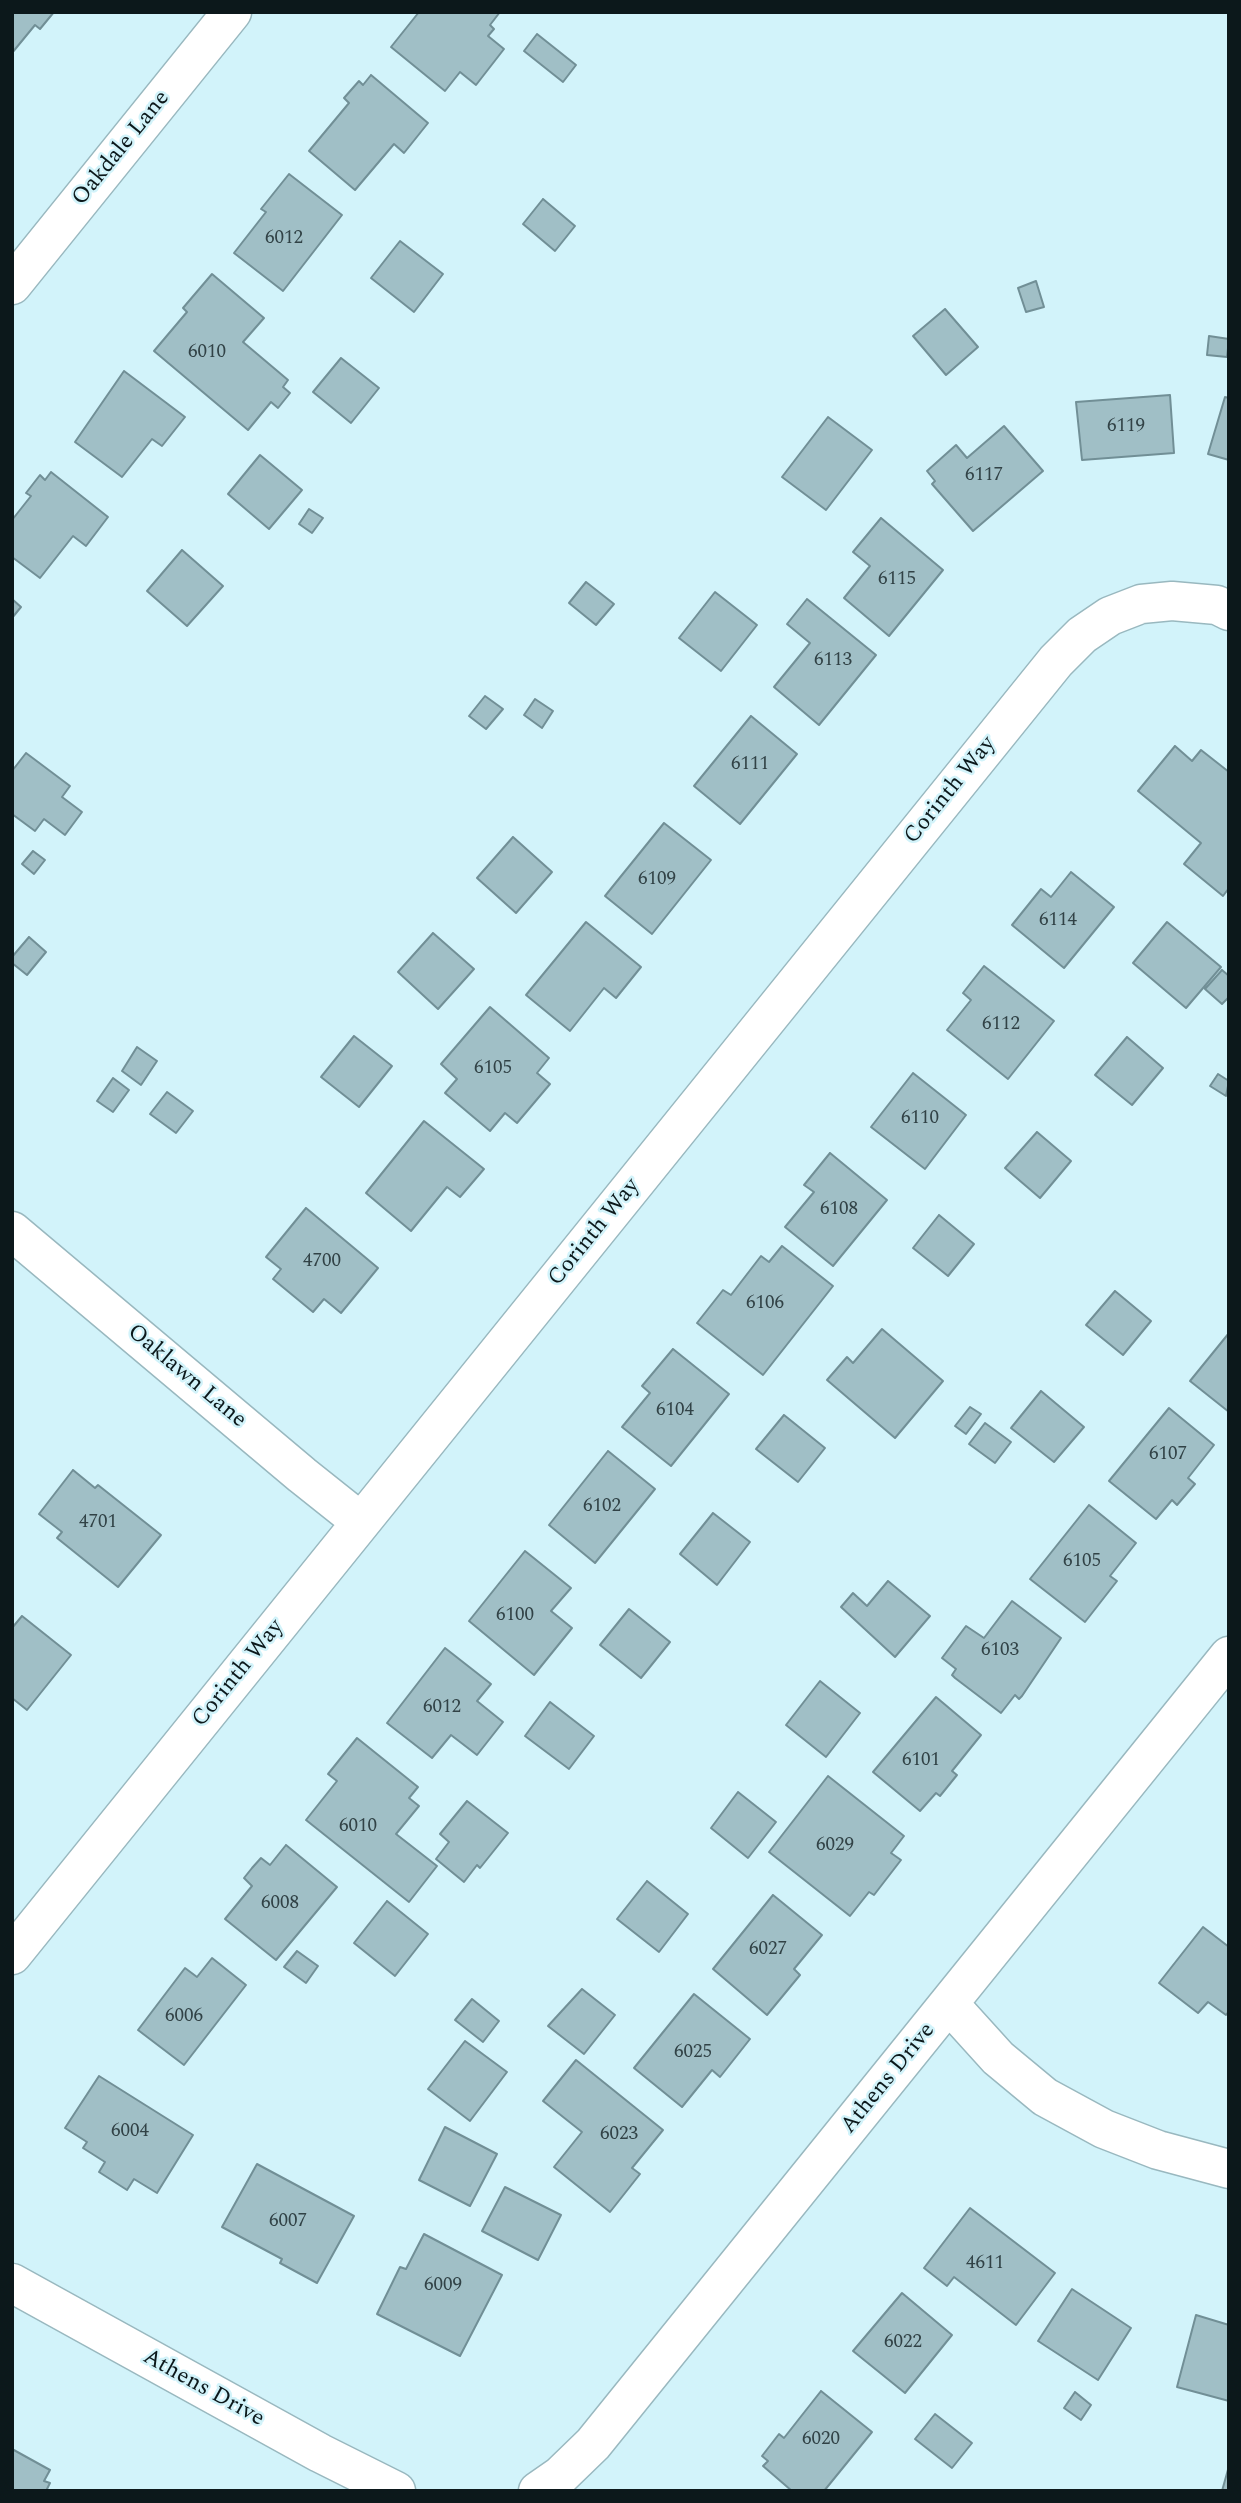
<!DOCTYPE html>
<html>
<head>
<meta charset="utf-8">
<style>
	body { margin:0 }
	#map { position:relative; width:1241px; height:2503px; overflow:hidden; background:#d2f3fa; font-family:Spectral,serif }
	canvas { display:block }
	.frame { position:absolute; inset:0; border:14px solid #0c181b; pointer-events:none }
</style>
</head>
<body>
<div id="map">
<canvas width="1241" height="2503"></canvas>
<div class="frame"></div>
</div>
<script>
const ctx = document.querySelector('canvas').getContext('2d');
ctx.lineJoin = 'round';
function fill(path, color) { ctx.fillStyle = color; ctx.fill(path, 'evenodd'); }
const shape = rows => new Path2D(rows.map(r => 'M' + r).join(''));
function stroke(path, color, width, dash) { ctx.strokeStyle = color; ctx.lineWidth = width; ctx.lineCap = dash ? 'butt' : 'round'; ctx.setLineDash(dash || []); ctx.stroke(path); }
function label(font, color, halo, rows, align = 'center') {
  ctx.font = font + ' Spectral,serif'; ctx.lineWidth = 5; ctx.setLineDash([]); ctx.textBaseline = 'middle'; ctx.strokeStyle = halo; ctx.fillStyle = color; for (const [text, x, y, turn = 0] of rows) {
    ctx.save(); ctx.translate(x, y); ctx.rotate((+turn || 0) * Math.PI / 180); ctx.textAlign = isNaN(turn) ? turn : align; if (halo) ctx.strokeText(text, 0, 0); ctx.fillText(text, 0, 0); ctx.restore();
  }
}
const building = shape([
	[12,12,54,12,40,29,35,25,12,53,12,12],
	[419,12,500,12,490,25,494,29,488,36,504,49,476,85,460,72,445,91,391,47,419,12],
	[537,34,576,65,563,82,524,51,537,34],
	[371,75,428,123,404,153,394,144,355,190,309,151,349,103,344,98,359,81,363,85,371,75],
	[289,174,342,215,283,291,234,253,266,212,261,209,289,174],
	[543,199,575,226,555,251,523,224,543,199],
	[400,241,443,274,414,312,371,278,400,241],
	[212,274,264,318,243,342,288,380,283,387,290,393,278,408,271,402,248,430,154,351,187,312,183,308,212,274],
	[1036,281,1044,307,1026,312,1018,288,1036,281],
	[945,309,978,347,946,375,913,336,945,309],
	[1209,336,1229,339,1227,357,1207,355,1209,336],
	[341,358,379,388,351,423,313,392,341,358],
	[124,371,185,417,162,446,152,439,122,477,75,442,124,371],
	[1170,395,1174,453,1082,460,1076,402,1170,395],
	[1225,397,1229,398,1229,460,1208,454,1225,397],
	[828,417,872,450,826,510,782,477,828,417],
	[1004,426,1043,471,973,531,932,484,935,481,927,471,956,445,967,458,1004,426],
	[260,455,302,490,269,529,228,494,260,455],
	[51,472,108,517,86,546,73,536,40,578,12,557,12,520,31,496,26,493,40,475,45,480,51,472],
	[309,509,323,518,312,533,299,524,309,509],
	[881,518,943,570,889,636,844,598,870,566,853,552,881,518],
	[182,550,223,586,187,626,147,591,182,550],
	[586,582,614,604,596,625,569,603,586,582],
	[715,592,757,625,721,671,679,638,715,592],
	[12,599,21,607,12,618,12,599],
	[807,599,876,655,819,725,774,687,810,643,787,624,807,599],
	[485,696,503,709,486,729,469,716,485,696],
	[535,699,553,711,542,728,524,715,535,699],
	[751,716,797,754,740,824,694,786,751,716],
	[1175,746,1192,761,1201,750,1229,772,1229,888,1223,896,1184,864,1201,843,1138,791,1175,746],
	[26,753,70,786,62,797,82,812,65,835,44,819,35,831,12,814,12,771,26,753],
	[664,823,711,860,652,934,605,896,664,823],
	[513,837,552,872,516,913,477,878,513,837],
	[33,851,45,860,34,874,22,864,33,851],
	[1071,872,1114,907,1064,968,1012,925,1041,889,1051,897,1071,872],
	[586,922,641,967,616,998,604,988,570,1031,526,995,586,922],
	[1167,922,1221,967,1186,1008,1133,963,1167,922],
	[433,933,474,969,438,1009,398,972,433,933],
	[29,937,46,952,27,975,12,963,12,957,29,937],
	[984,966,1054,1021,1008,1079,947,1030,971,1000,963,993,984,966],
	[1222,970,1229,976,1229,997,1222,1004,1205,989,1222,970],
	[490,1007,549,1058,537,1073,550,1084,517,1123,505,1113,490,1131,445,1093,457,1079,441,1064,490,1007],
	[354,1036,392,1066,359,1107,321,1077,354,1036],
	[1127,1037,1163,1068,1132,1105,1095,1075,1127,1037],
	[137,1047,157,1061,141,1085,122,1071,137,1047],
	[913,1073,966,1115,925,1169,871,1127,913,1073],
	[1218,1074,1229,1081,1226,1096,1210,1086,1218,1074],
	[113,1078,129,1090,113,1112,97,1101,113,1078],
	[167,1092,193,1111,176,1133,150,1114,167,1092],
	[424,1121,484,1169,460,1197,447,1187,411,1231,366,1193,424,1121],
	[1037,1132,1071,1161,1040,1198,1005,1168,1037,1132],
	[830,1153,887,1200,833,1266,785,1227,814,1192,804,1185,830,1153],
	[306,1208,378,1268,341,1313,324,1299,313,1312,273,1279,281,1269,266,1257,306,1208],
	[939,1215,974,1244,948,1276,913,1248,939,1215],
	[782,1246,833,1286,763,1375,697,1323,723,1290,731,1295,761,1256,769,1262,782,1246],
	[1115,1291,1151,1321,1123,1355,1086,1325,1115,1291],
	[882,1329,943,1381,895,1438,827,1380,847,1357,853,1363,882,1329],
	[1229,1333,1229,1412,1190,1381,1229,1333],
	[673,1349,729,1394,671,1466,622,1427,650,1393,642,1386,673,1349],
	[1041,1391,1084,1427,1054,1462,1011,1428,1041,1391],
	[970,1407,981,1414,966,1434,955,1426,970,1407],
	[1169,1408,1214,1445,1188,1478,1195,1484,1177,1505,1172,1500,1156,1519,1109,1481,1169,1408],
	[784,1415,825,1448,798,1482,756,1449,784,1415],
	[985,1423,1011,1442,995,1463,969,1444,985,1423],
	[608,1451,655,1489,595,1563,549,1525,608,1451],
	[73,1470,95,1488,98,1485,161,1535,118,1587,57,1538,62,1532,39,1514,73,1470],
	[1089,1505,1136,1543,1110,1576,1117,1581,1085,1622,1030,1579,1089,1505],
	[713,1513,750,1542,717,1585,680,1554,713,1513],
	[525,1551,571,1588,551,1611,572,1628,534,1675,469,1621,525,1551],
	[888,1581,930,1616,895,1657,841,1607,853,1593,867,1606,888,1581],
	[1012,1601,1061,1638,1022,1696,1019,1699,1015,1695,1001,1713,955,1678,952,1675,956,1669,942,1658,966,1626,984,1638,1012,1601],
	[629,1609,670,1642,641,1678,600,1645,629,1609],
	[22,1616,71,1655,27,1710,12,1698,12,1628,22,1616],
	[445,1648,491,1684,477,1701,503,1722,477,1755,451,1735,432,1758,387,1723,445,1648],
	[820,1681,860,1713,826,1757,786,1725,820,1681],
	[936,1697,981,1735,952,1771,957,1775,940,1796,936,1793,920,1811,873,1772,936,1697],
	[550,1702,594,1736,569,1769,525,1736,550,1702],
	[357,1738,418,1787,409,1798,419,1806,396,1834,437,1866,409,1902,306,1820,337,1781,328,1774,357,1738],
	[828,1776,904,1836,891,1853,901,1860,874,1895,869,1892,850,1916,769,1852,828,1776],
	[738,1792,776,1822,748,1858,711,1828,738,1792],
	[467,1801,508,1833,480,1868,477,1865,464,1882,436,1859,449,1842,440,1834,467,1801],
	[286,1845,337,1887,276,1960,225,1919,252,1886,244,1878,252,1868,261,1858,270,1865,286,1845],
	[647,1881,688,1914,659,1952,617,1919,647,1881],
	[773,1895,822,1935,794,1969,800,1975,767,2015,713,1969,773,1895],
	[387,1901,428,1934,395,1976,354,1943,387,1901],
	[1203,1927,1229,1947,1229,2011,1226,2015,1208,2002,1198,2013,1159,1983,1203,1927],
	[297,1951,318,1966,306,1983,284,1967,297,1951],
	[212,1958,246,1985,184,2065,138,2030,185,1968,197,1977,212,1958],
	[582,1989,615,2015,584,2054,548,2026,582,1989],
	[694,1994,750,2039,720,2077,712,2070,682,2107,634,2068,694,1994],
	[472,1999,499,2021,483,2042,455,2020,472,1999],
	[465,2041,507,2072,470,2121,428,2089,465,2041],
	[576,2060,663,2130,632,2168,640,2174,610,2212,554,2167,582,2132,543,2101,576,2060],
	[99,2076,193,2135,157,2193,134,2179,127,2190,99,2172,105,2162,83,2148,87,2142,65,2128,99,2076],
	[445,2127,497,2154,470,2206,419,2180,445,2127],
	[257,2164,354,2216,317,2283,280,2263,282,2259,222,2227,257,2164],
	[505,2187,561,2215,538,2260,482,2231,505,2187],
	[970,2208,1055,2273,1016,2325,954,2277,947,2286,924,2268,970,2208],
	[424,2234,502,2275,460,2356,377,2314,400,2267,406,2269,424,2234],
	[1072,2289,1131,2328,1098,2380,1038,2341,1072,2289],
	[902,2293,952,2335,905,2393,853,2351,902,2293],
	[1196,2315,1229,2325,1229,2401,1177,2387,1196,2315],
	[821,2391,872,2432,824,2491,792,2491,763,2466,768,2461,762,2456,779,2434,784,2438,821,2391],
	[1075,2392,1091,2405,1081,2420,1064,2408,1075,2392],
	[935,2414,972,2443,952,2468,915,2439,935,2414],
	[12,2449,50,2470,44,2481,50,2483,46,2491,12,2491,12,2449],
	[1229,2466,1229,2491,1222,2491,1229,2466]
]);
const minor = shape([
	[12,285,232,12],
	[12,1231,302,1475,361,1522],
	[12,1955,1056,661,1082,635,1110,616,1141,604,1172,601,1217,605,1229,611],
	[950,2005,998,2058,1045,2097,1104,2129,1158,2150,1229,2169],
	[12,2283,320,2453,396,2491],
	[538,2491,561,2475,593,2444,1229,1656]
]);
const numberNames = [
	["6012",284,239],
	["6010",207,353],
	["6119",1126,427],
	["6117",984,476],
	["6115",897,580],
	["6113",833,661],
	["6111",750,765],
	["6109",657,880],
	["6114",1058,921],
	["6112",1001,1025],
	["6105",493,1069],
	["6110",920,1119],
	["6108",839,1210],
	["4700",322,1262],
	["6106",765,1304],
	["6104",675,1411],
	["6107",1168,1455],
	["6102",602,1507],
	["4701",98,1523],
	["6105",1082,1562],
	["6100",515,1616],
	["6103",1000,1651],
	["6012",442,1708],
	["6101",921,1761],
	["6010",358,1827],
	["6029",835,1846],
	["6008",280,1904],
	["6027",768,1950],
	["6006",184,2017],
	["6025",693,2053],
	["6004",130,2132],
	["6023",619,2135],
	["6007",288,2222],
	["4611",985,2264],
	["6009",443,2286],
	["6022",903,2343],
	["6020",821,2440]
];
const streetNames = [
	["Oakdale Lane",122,149,-51],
	["Corinth Way",951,791,-51],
	["Corinth Way",595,1233,-51],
	["Oaklawn Lane",186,1377,40],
	["Corinth Way",239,1674,-51],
	["Athens Drive",889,2079,-51],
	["Athens Drive",203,2389,29]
];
fill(building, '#a0bfc6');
stroke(building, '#718f96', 2);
stroke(minor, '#99b8bf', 41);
stroke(minor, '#fff', 38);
label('19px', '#314246', null, numberNames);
label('23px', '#0c181b', '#d2f3fa', streetNames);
</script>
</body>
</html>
